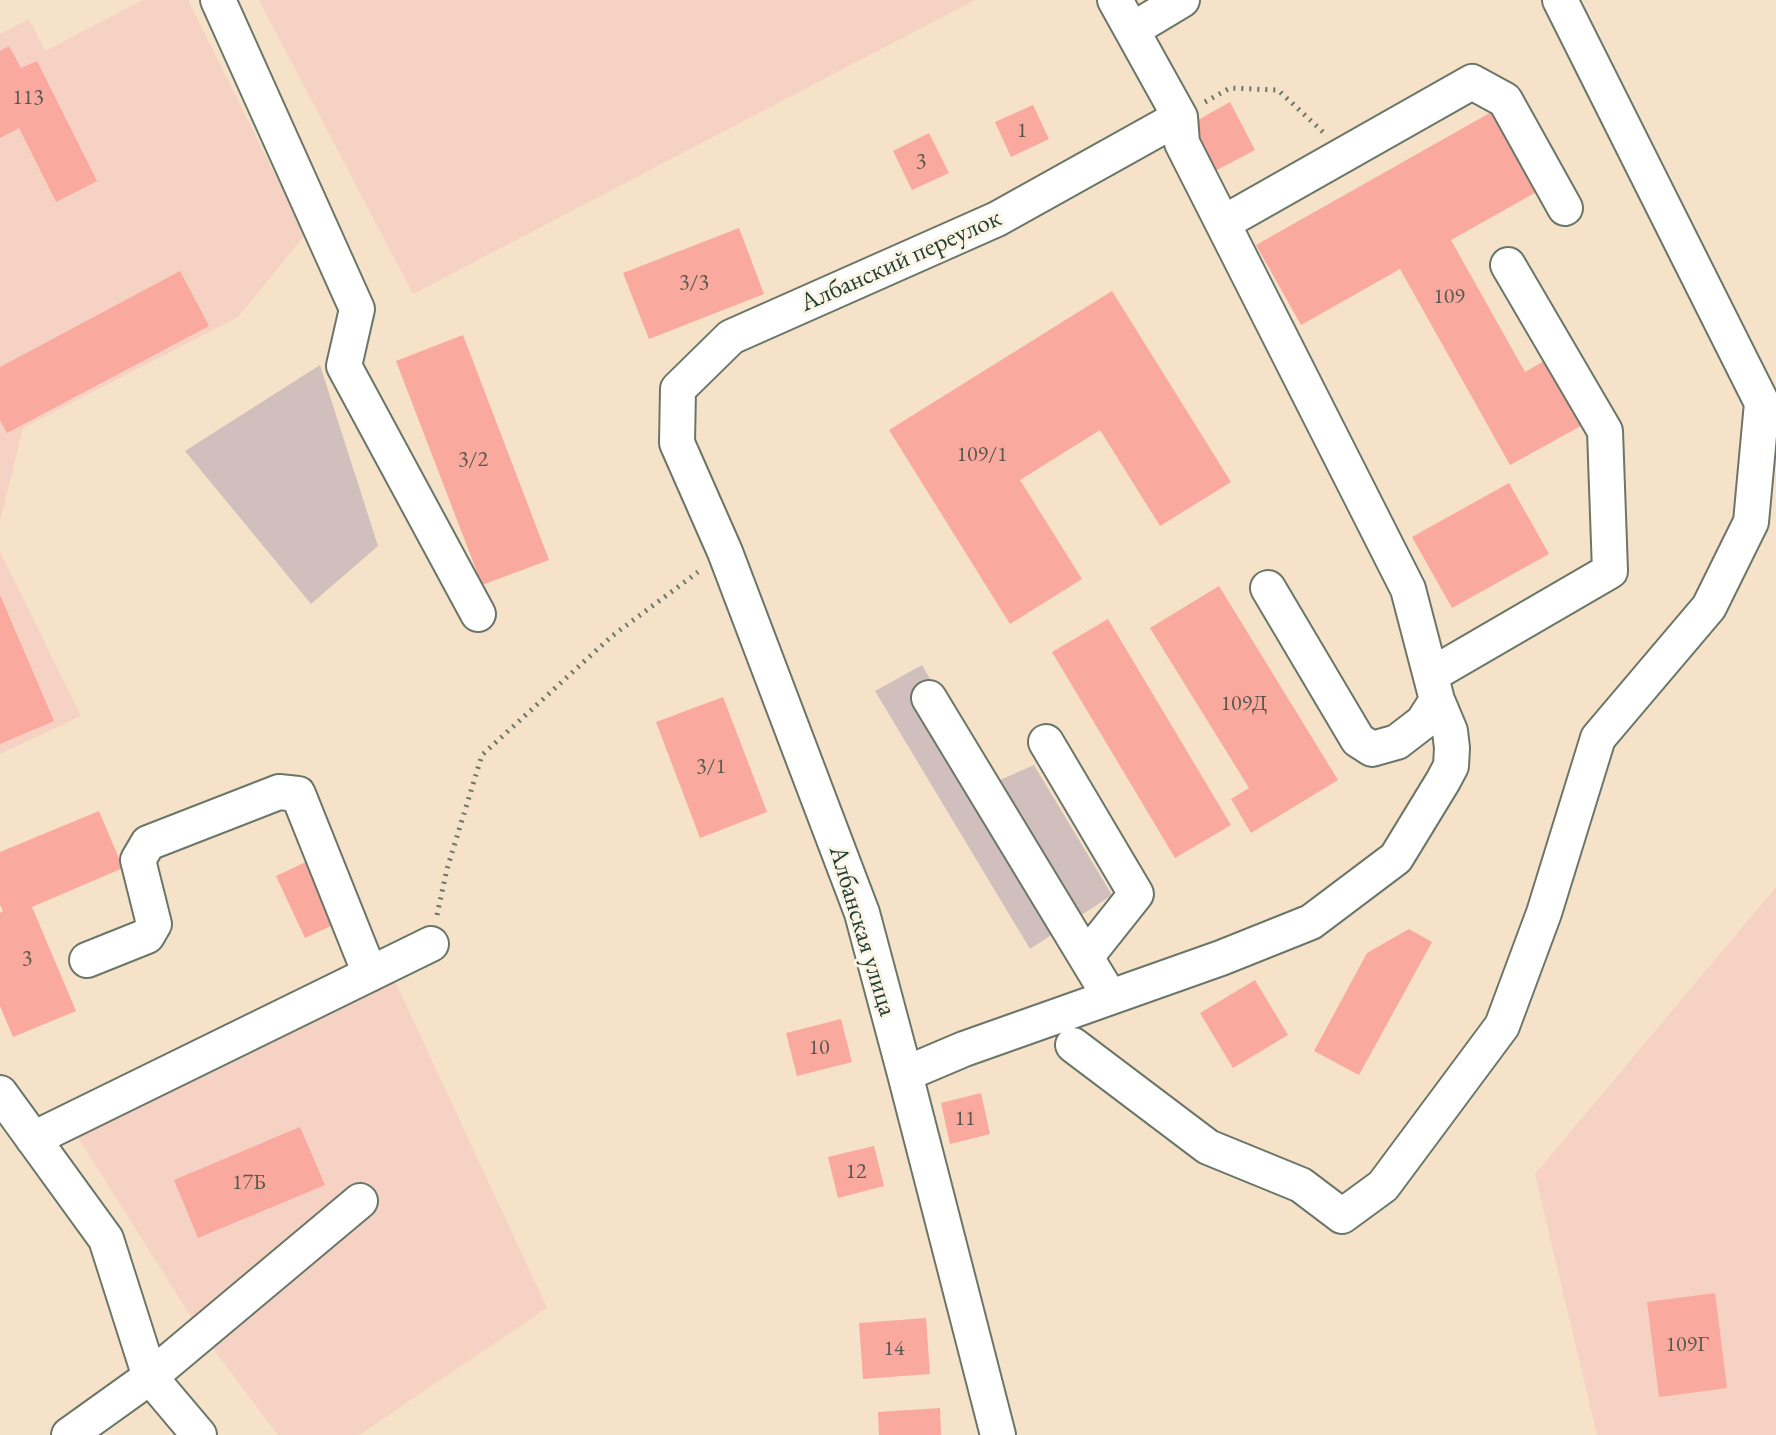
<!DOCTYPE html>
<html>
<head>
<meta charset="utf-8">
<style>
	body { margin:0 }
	canvas { display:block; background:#f6e2c8 }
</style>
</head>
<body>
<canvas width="1776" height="1435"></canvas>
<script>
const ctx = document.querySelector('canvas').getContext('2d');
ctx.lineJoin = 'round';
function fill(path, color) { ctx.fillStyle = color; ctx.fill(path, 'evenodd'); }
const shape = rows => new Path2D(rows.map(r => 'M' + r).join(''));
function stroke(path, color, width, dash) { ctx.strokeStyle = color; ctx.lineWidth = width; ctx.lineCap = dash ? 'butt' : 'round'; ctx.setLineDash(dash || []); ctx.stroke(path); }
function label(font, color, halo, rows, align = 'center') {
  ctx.font = font + ' "EB Garamond",serif'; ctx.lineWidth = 6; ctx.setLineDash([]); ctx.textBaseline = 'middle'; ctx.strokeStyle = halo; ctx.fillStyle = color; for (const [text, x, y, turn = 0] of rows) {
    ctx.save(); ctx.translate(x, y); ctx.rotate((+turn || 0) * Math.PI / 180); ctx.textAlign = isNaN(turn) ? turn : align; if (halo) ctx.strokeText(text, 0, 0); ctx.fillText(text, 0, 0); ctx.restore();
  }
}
const built = shape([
	[143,0,188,0,305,235,238,317,23,428,0,521,0,34,29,19,45,51],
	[259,0,975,0,413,294],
	[0,552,81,716,0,754],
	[1776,887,1776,1435,1597,1435,1535,1174],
	[395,981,547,1308,359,1435,278,1435,202,1334,77,1136]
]);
const industrial = shape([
	[320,365,378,546,311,604,185,451],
	[922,665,991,784,1034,765,1112,895,1030,949,875,691]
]);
const building = shape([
	[9,46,21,68,37,61,97,181,56,202,19,128,0,138,0,51],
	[1230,102,1255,150,1215,171,1189,125],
	[1033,105,1049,139,1011,157,995,122],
	[1495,110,1540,190,1451,240,1525,372,1544,361,1581,426,1510,465,1400,269,1301,325,1256,245],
	[929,133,949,173,912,190,893,151],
	[739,228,764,294,649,339,623,273],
	[180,271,209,326,7,433,0,420,0,367],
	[1112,291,1231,482,1160,526,1100,430,1020,480,1082,579,1010,624,889,430],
	[463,335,549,560,482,585,396,361],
	[1509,483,1549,554,1452,608,1412,537],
	[1219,586,1338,780,1251,833,1231,799,1249,788,1150,628],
	[0,595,54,721,0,744],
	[1108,619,1231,825,1175,858,1052,652],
	[723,697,767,812,700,838,656,722],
	[99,811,123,868,32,907,76,1011,13,1037,0,1006,0,913,3,911,0,905,0,852],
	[306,862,335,924,305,938,276,876],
	[1409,929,1432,942,1359,1075,1314,1051,1367,953],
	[1255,980,1288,1035,1233,1068,1200,1013],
	[841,1019,852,1062,797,1076,786,1033],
	[981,1093,990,1134,950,1144,941,1103],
	[300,1127,325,1185,198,1238,174,1180],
	[874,1146,884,1186,838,1198,828,1157],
	[1715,1293,1727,1388,1659,1397,1647,1302],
	[926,1318,930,1374,863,1379,859,1323],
	[940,1408,941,1435,879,1435,878,1412]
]);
const path = shape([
	[1205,102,1230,88,1278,90,1323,132],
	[437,915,447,869,482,755,612,636,698,572]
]);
const minor = shape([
	[218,0,357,309,344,366,478,614],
	[1115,0,1180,117,1182,143,1408,589,1437,700,1423,722,1397,742,1372,749,1358,740,1268,588],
	[1132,30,1182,0],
	[1223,223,1472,82,1505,100,1565,208],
	[1431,675,1610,571,1605,431,1508,265],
	[929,698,1110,997],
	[1046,742,1136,894,1086,957],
	[87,960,147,936,154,924,138,860,148,843,279,792,298,794,370,974],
	[1073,1045,1208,1147,1301,1185,1342,1216,1383,1186,1502,1026,1544,913,1598,738,1709,607,1751,522,1762,403,1560,0],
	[905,1074,964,1049,1221,958,1311,922,1396,858,1443,781,1451,766,1452,748,1450,731,1437,700],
	[0,1093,106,1239,150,1377,199,1435],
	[33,1139,431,944],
	[69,1435,150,1377,360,1201],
	[998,1435,905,1074,862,913,725,552,677,443,678,389,731,337,997,219,1180,117]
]);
const numberNames = [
	["113",28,98],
	["1",1022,131],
	["3",921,162],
	["3/3",694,283],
	["109",1449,297],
	["109/1",982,455],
	["3/2",473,460],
	["109Д",1244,704],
	["3/1",711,767],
	["3",27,959],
	["10",819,1048],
	["11",965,1119],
	["12",856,1172],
	["17Б",249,1183],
	["109Г",1687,1345],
	["14",894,1349]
];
const streetNames = [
	["Албанский переулок",901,261,-24],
	["Албанская улица",862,931,73]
];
fill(built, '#f5d2c3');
fill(industrial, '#d1bfbd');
fill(building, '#faa99e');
stroke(minor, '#6a7768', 38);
stroke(path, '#6a7768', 5, [2, 6]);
stroke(minor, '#fff', 34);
label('22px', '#56584e', null, numberNames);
label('26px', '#1f3d34', '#fcf5e5', streetNames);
</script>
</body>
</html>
